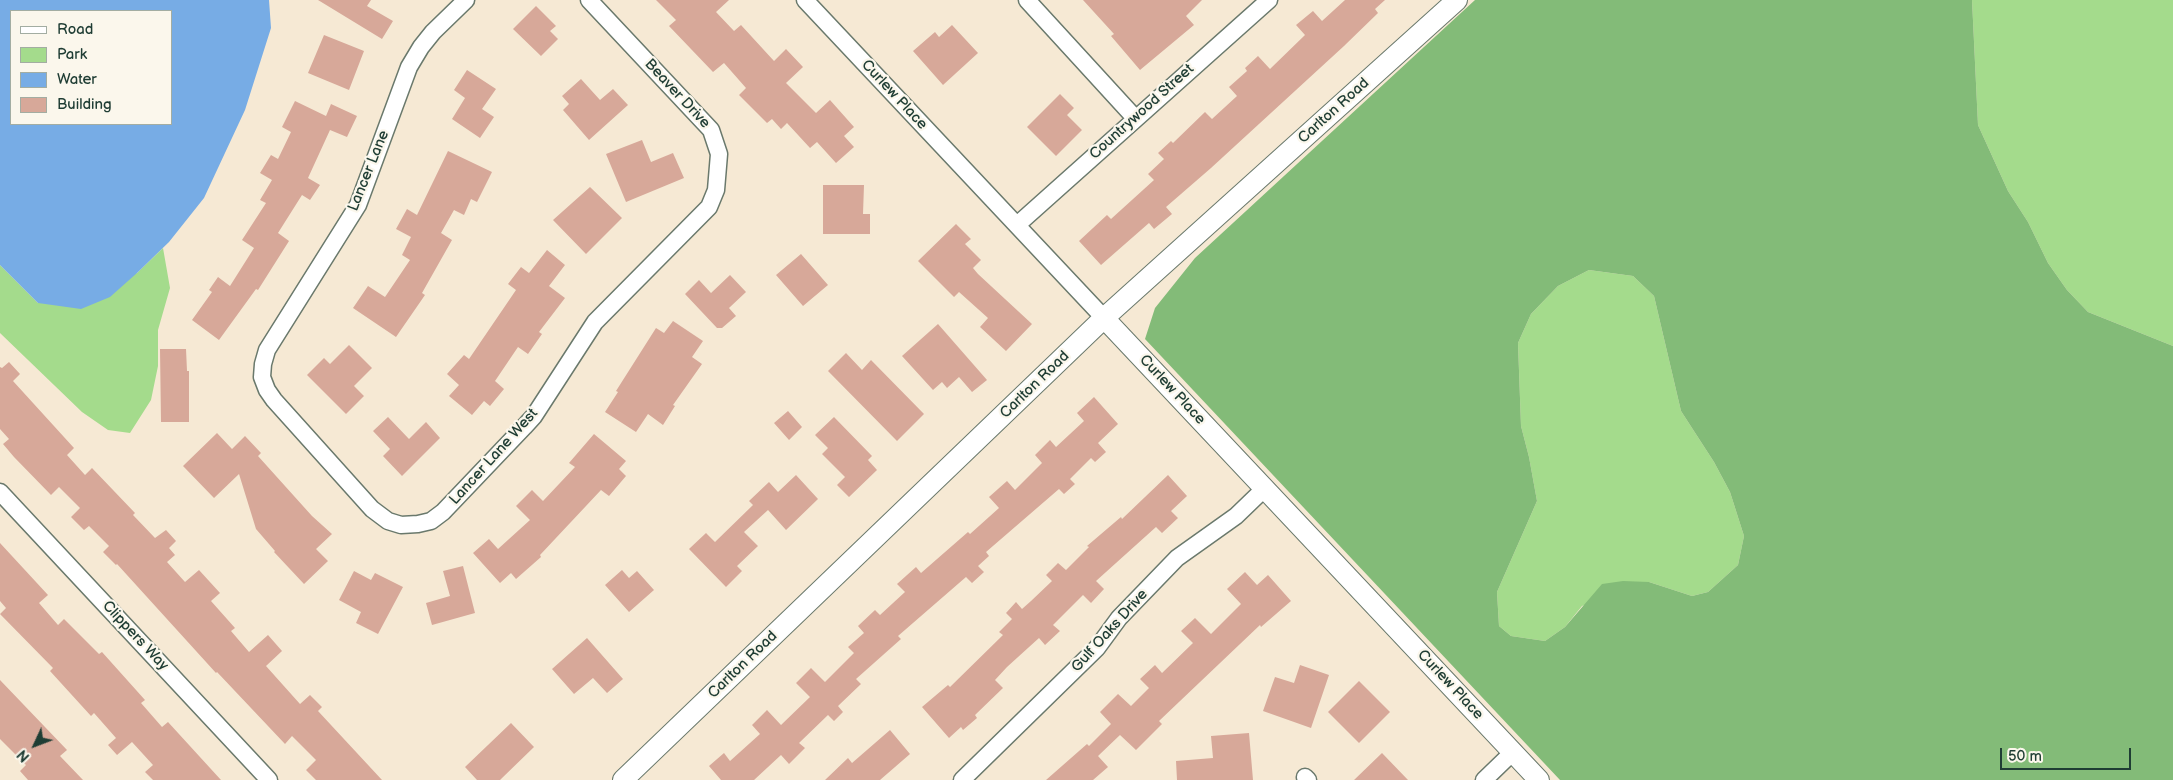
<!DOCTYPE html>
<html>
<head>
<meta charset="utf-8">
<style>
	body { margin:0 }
	#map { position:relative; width:2173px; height:780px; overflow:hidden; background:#f6e9d4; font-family:"Balsamiq Sans",sans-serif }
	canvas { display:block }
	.legend { position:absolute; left:10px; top:10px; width:162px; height:115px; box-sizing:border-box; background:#fbf7ec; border:1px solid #a3ada2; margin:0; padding:6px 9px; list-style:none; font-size:15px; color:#1f3d34 }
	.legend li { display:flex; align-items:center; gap:10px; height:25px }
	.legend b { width:25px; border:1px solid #a3ada2 }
	.north { position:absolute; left:10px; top:720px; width:50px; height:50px; -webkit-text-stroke:4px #fbf7ec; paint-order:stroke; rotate:227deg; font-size:14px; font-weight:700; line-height:20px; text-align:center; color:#1f3d34 }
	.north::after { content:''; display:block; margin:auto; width:18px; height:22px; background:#1f3d34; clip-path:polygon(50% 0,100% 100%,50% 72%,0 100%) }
	.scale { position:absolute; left:2000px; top:748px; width:131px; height:22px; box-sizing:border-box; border:2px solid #1f3d34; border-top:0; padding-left:6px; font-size:15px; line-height:18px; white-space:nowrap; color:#1f3d34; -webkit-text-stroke:4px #fbf7ec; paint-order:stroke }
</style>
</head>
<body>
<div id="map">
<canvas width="2173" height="780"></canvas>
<ul class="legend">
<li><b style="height:6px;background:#fff"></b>Road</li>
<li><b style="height:14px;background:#a4db8c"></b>Park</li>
<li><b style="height:14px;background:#77ace5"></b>Water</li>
<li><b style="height:14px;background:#d7a899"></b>Building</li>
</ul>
<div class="north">N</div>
<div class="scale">50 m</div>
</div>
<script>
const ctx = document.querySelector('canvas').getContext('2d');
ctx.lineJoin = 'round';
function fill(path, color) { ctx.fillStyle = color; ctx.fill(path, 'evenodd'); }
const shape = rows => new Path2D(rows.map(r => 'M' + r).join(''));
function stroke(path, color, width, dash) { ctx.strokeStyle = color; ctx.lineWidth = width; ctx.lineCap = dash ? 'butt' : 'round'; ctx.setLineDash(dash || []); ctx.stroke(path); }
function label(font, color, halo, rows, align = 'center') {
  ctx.font = font + ' "Balsamiq Sans",sans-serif'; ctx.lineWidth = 4.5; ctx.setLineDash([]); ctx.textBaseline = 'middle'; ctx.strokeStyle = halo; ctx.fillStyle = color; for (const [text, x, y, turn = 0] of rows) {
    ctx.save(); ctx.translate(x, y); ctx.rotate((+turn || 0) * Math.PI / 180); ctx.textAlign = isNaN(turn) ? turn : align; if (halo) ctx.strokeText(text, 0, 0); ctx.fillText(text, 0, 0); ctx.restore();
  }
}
const green = shape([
	[1972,0,2173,0,2173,346,2088,312,2067,290,2048,263,2028,222,2008,191,1978,125],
	[163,248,170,288,158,330,158,366,151,400,130,433,108,430,82,412,0,333,0,265,38,303,137,273],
	[1589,270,1633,276,1654,296,1681,411,1714,462,1730,492,1744,536,1738,565,1708,592,1692,596,1649,582,1582,606,1565,627,1545,641,1511,636,1499,626,1497,592,1537,501,1529,457,1521,426,1518,343,1531,314,1558,286]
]);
const forest = shape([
	[1475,0,1972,0,1978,125,2008,191,2028,222,2048,263,2067,290,2088,312,2173,346,2173,780,1560,780,1145,339,1155,308,1195,258],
	[1589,270,1633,276,1654,296,1681,411,1714,462,1730,492,1744,536,1738,565,1708,592,1692,596,1649,582,1623,581,1602,584,1565,627,1545,641,1511,636,1499,626,1497,592,1537,501,1529,457,1521,426,1518,343,1531,314,1558,286]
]);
const water = shape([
	[0,0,269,0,271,28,245,110,204,198,169,242,137,273,110,297,81,309,38,303,0,265],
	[11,11,171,11,171,124,11,124]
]);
const building = shape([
	[318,0,371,0,367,6,393,21,382,39],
	[656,0,729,0,716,12,734,31,741,25,774,61,786,49,803,67,786,83,816,113,830,100,854,127,844,136,854,147,836,163,817,142,810,148,787,123,781,129,772,119,767,123,739,95,746,88,724,63,713,72,669,26,676,20],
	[1083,0,1202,0,1186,16,1194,25,1140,70,1111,36,1114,34],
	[1345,0,1385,0,1375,9,1378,13,1344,46,1211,168,1166,207,1172,214,1154,229,1149,223,1101,265,1079,241,1107,215,1111,219,1154,180,1148,174,1164,159,1158,153,1171,141,1173,143,1205,112,1212,119,1237,96,1229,87,1247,71,1245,68,1258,56,1270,69,1305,35,1296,25,1313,11,1322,21],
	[536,6,556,26,550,31,558,39,541,56,513,29],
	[952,25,978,53,943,85,913,51,935,32,939,37],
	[324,35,364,51,349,90,308,73],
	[467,70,496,89,482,109,494,117,480,138,452,119,465,98,454,90],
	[581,79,600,100,613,89,628,105,589,140,563,110,569,104,562,96],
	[1060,94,1074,108,1067,115,1082,130,1056,156,1027,127],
	[295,101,326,116,331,104,357,116,347,137,330,130,308,178,320,185,310,200,302,195,278,233,289,241,258,290,256,289,219,340,192,320,212,292,209,290,218,277,230,286,254,248,242,240,266,203,260,200,272,180,260,173,271,155,278,159,291,132,282,127],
	[642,140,651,162,673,153,684,178,626,202,606,154],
	[448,151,492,172,477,202,471,199,464,215,454,210,441,233,452,240,422,293,425,295,396,337,353,308,368,286,385,297,410,260,402,255,411,237,396,229,407,209,417,215],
	[823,185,864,185,863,214,870,214,870,234,823,234],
	[590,187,622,218,586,254,553,220],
	[956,224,971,239,965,244,981,260,973,268,978,274,1032,324,1006,351,980,327,988,318,959,292,954,297,918,261],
	[547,250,565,265,549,286,565,298,539,332,542,334,528,354,518,347,495,381,504,389,490,406,484,401,472,415,449,396,459,385,447,374,464,355,469,359,516,290,508,284,521,267,529,273],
	[801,254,828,285,803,306,776,275],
	[730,275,746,292,729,308,736,316,722,328,717,328,685,294,699,280,711,293],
	[673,321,703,341,692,357,702,364,673,405,675,406,663,425,648,414,636,432,605,412,618,392,616,391,656,328,664,333],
	[938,324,987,380,972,392,959,377,947,388,942,382,933,390,902,356],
	[349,345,372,368,354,386,364,396,346,414,307,375,324,358,330,364],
	[160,349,186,349,187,371,189,371,189,422,161,422],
	[846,353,862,370,871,360,924,414,897,441,828,371],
	[9,362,20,374,13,381,74,448,67,455,85,475,92,468,135,513,133,515,155,538,166,530,176,541,169,548,175,555,167,562,185,582,199,570,220,593,211,601,235,628,231,631,249,652,268,635,282,651,266,666,300,704,310,695,322,707,318,711,382,780,316,780,306,770,316,760,292,736,285,744,217,672,216,673,117,564,116,565,103,552,109,546,89,526,84,530,71,517,80,508,59,487,51,495,14,457,3,444,9,439,0,429,0,367,2,368],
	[1094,397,1118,424,1098,443,1106,452,1095,462,1091,458,1070,479,1075,484,1064,494,1059,489,986,552,989,556,978,566,984,572,972,583,966,577,898,636,901,639,856,679,861,684,838,706,843,712,834,721,828,715,799,743,805,748,789,764,781,755,754,780,721,780,709,766,724,753,730,761,760,734,752,725,767,710,781,725,810,697,796,683,811,668,825,682,854,653,848,647,864,633,858,626,875,610,880,615,905,592,897,584,916,567,921,573,968,532,970,534,999,508,989,497,1007,481,1015,490,1042,463,1035,455,1050,440,1056,447,1084,421,1077,413],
	[788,411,802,427,789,440,774,423],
	[388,417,409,439,426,422,440,438,402,476,383,456,390,449,373,431],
	[834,417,872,456,868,460,877,470,849,497,837,485,845,477,822,454,828,448,815,435],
	[217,433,232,449,245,436,261,453,258,456,312,516,332,534,316,549,328,561,304,584,274,552,275,551,256,529,239,474,214,498,183,466],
	[594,434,626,461,619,469,626,476,609,496,601,490,540,555,541,557,516,579,511,573,500,583,473,553,489,539,498,549,530,520,516,506,532,490,543,501,575,467,569,463],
	[796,475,818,499,786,530,768,510,744,532,758,546,737,566,742,571,726,587,689,549,706,533,715,542,753,505,749,501,769,482,778,492],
	[1168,475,1187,496,1171,511,1178,518,1162,533,1156,527,1096,581,1104,589,1091,603,1083,595,1053,625,1060,631,1045,645,1039,638,1007,667,995,680,1003,688,975,715,977,718,963,730,961,727,949,738,922,707,948,685,950,687,1003,635,999,632,1012,619,1006,613,1016,602,1022,609,1031,601,1052,581,1046,575,1058,563,1066,570,1089,547,1087,546,1121,517,1122,519],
	[0,543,48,595,39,603,58,625,64,619,99,654,102,652,145,700,141,703,162,727,168,722,221,780,153,780,145,772,153,765,132,742,117,755,108,745,116,738,94,713,91,716,50,671,53,668,0,614,6,608,0,601],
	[463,566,475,613,432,625,426,603,450,596,443,571],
	[622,570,629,578,637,571,654,590,629,612,605,585],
	[354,571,371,580,375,573,403,587,378,634,356,623,361,612,339,600],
	[1245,572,1257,585,1268,575,1291,601,1261,627,1260,625,1159,721,1162,724,1136,750,1120,735,1098,756,1108,767,1093,780,1046,780,1087,744,1089,746,1111,724,1100,712,1118,694,1131,706,1149,688,1140,679,1155,665,1162,673,1193,643,1181,631,1195,618,1211,634,1241,604,1227,589],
	[587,638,623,679,607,693,593,678,574,694,552,669],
	[1300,665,1329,675,1311,728,1263,711,1275,677,1294,683],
	[0,680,67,750,60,756,83,780,28,780,20,771,26,765,0,739],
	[1359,681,1390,712,1359,743,1328,712],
	[511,723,534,747,500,780,477,780,465,767],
	[890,730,910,754,880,780,825,780,848,758,852,763],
	[1249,733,1253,780,1177,780,1176,761,1213,758,1211,736],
	[1382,753,1408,780,1354,780]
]);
const minor = shape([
	[466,0,433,32,421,47,409,67,358,205,267,350,263,364,262,377,267,390,274,400,372,509,388,521,401,525,418,524,431,521,443,512,524,427,534,416,595,322,709,207,716,190,719,154,711,130,589,0],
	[805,0,1104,318],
	[1027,0,1135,118],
	[1017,225,1269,0],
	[0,492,269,780],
	[1305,777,1308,780],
	[962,780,1097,648,1119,618,1177,558,1236,516,1264,489],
	[1484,780,1513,752]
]);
const tertiary = shape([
	[1104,318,1539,780],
	[623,780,1104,318,1457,0]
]);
const streetNames = [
	["Beaver Drive",677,94,47],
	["Curlew Place",894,95,47],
	["Carlton Road",1334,111,-42],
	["Countrywood Street",1142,112,-42],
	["Lancer Lane",369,171,-68],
	["Carlton Road",1035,385,-44],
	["Curlew Place",1172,390,47],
	["Lancer Lane West",494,457,-48],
	["Gulf Oaks Drive",1110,631,-48],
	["Clippers Way",135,636,47],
	["Carlton Road",743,665,-44],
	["Curlew Place",1450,685,47]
];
fill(green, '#a4db8c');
fill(forest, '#83bb78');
fill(water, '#77ace5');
fill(building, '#d7a899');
stroke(minor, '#6a796c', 19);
stroke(tertiary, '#6a796c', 22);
stroke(minor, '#fff', 16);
stroke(tertiary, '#fff', 20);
label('15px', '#1f3d34', '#fbf7ec', streetNames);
</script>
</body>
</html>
